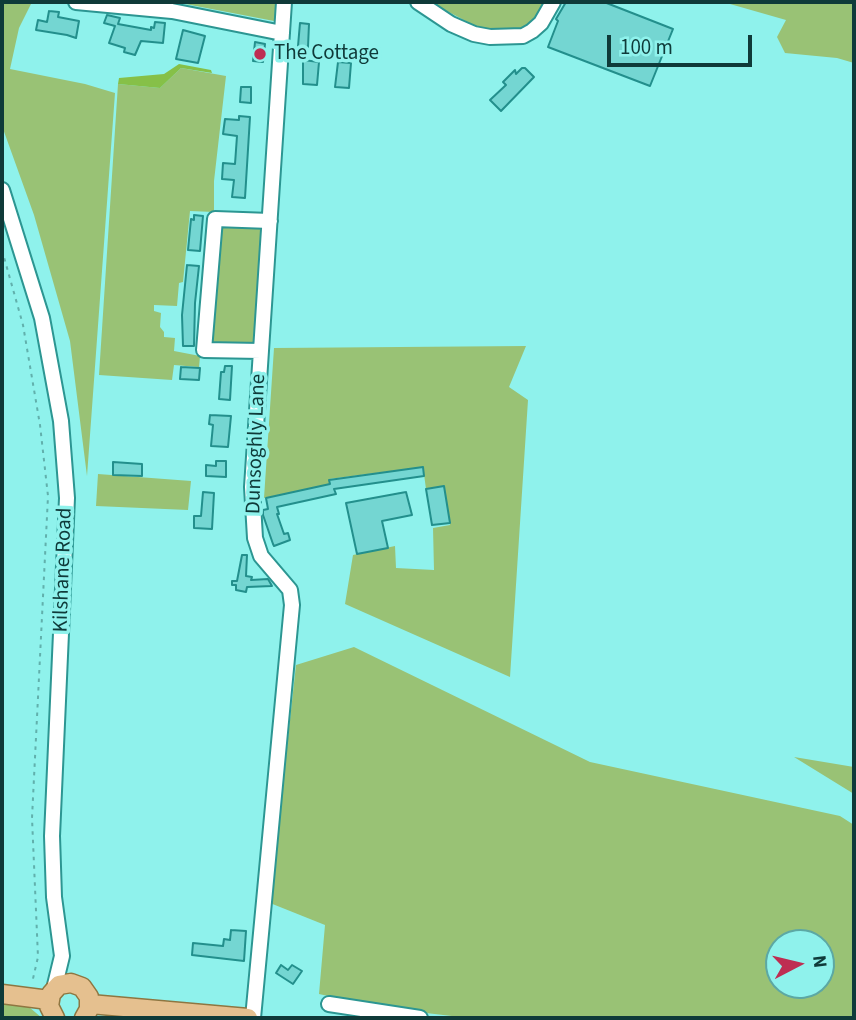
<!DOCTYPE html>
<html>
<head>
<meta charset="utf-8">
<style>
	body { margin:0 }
	#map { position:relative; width:856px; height:1020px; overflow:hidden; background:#8ff2ec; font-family:"Source Sans 3",sans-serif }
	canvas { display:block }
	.frame { position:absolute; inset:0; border:4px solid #0f3a39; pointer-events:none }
	.north { position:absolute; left:765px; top:929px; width:70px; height:70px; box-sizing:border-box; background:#8ff2ec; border:2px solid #5ca8a4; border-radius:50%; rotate:83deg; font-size:19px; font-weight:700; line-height:28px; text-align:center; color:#0f3a39 }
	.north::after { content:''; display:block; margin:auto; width:24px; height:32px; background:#be2e52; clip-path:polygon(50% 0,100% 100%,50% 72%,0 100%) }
	.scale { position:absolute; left:607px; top:35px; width:145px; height:32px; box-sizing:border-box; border:4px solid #0f3a39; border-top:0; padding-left:9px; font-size:21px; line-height:24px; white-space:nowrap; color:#0f3a39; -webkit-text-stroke:5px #8ff2ec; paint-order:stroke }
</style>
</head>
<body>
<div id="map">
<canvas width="856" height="1020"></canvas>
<div class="frame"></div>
<div class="north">N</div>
<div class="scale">100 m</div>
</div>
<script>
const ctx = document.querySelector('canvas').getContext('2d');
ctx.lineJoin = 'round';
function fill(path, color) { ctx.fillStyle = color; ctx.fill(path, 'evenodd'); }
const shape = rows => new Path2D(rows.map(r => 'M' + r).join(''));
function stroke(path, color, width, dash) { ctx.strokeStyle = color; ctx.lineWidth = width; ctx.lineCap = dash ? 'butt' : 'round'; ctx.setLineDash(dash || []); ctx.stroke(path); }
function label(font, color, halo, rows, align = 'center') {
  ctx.font = font + ' "Source Sans 3",sans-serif'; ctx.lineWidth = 7; ctx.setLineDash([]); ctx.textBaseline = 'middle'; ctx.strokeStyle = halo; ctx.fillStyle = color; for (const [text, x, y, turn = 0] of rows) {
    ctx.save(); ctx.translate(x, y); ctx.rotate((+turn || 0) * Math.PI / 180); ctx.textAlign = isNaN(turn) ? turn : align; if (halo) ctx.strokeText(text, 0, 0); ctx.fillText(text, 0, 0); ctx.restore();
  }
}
const green = shape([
	[2,2,32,2,19,28,10,69,85,84,115,93,87,476,70,341,34,215,2,126],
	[175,2,279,2,278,16,274,21],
	[430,2,551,2,542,16,526,28,505,30,477,27],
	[723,2,854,2,854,63,837,58,785,53,777,37,786,20],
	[181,68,226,76,214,181,214,212,190,211,183,282,179,283,177,306,154,305,154,311,161,313,160,327,164,332,164,337,175,338,174,351,200,356,199,367,174,365,172,380,99,375,118,84,160,88],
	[267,223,258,348,208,347,216,245,222,224],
	[526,346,509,387,528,400,510,677,345,604,353,555,395,546,396,568,434,570,433,528,450,525,444,486,426,489,423,467,329,479,329,484,264,498,274,348],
	[98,474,191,481,188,510,96,506],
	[354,647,590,762,840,816,854,825,854,1018,469,1018,383,1008,319,994,325,925,270,903,296,665],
	[779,943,821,943,821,985,779,985],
	[794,757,854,767,854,794],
	[2,1000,29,1007,42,1018,2,1018]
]);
const forest = shape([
	[179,64,211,70,212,73,181,68,160,88,118,84,119,78,164,74]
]);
const building = shape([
	[566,2,604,2,673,29,650,86,548,47,558,21,556,19,566,2],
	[49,11,59,12,58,17,79,21,76,38,67,35,36,30,38,20,47,22,49,11],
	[107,15,120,18,118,24,151,30,151,27,154,28,155,22,165,23,163,43,141,41,135,55,124,52,125,48,109,43,115,26,104,23,107,15],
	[300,23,309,24,308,47,298,46,300,23],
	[183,30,205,36,198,63,176,59,183,30],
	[255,42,265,44,263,62,253,61,255,42],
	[303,60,319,62,317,85,303,84,303,60],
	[338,62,351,63,349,88,335,87,338,62],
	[522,68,525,68,534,77,501,111,490,100,506,85,503,82,515,70,516,74,522,68],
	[241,87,251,87,251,103,240,102,241,87],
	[239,116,250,117,245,198,232,197,234,180,222,179,223,163,235,164,237,136,223,134,225,119,239,120,239,116],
	[194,215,203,216,200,251,188,250,191,219,194,220,194,215],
	[187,265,199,266,195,303,194,346,183,346,182,315,187,265],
	[225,366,232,366,230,400,219,399,221,372,224,372,225,366],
	[181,367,200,368,199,380,180,379,181,367],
	[210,415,231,416,228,447,211,446,213,425,209,424,210,415],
	[216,461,226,461,226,477,206,476,206,465,216,466,216,461],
	[113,462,142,464,142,476,113,475,113,462],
	[423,467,424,476,334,489,336,494,277,507,279,514,277,514,284,534,288,533,290,540,274,546,273,544,263,515,263,510,268,509,266,498,330,484,329,480,423,467],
	[444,486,450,523,432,525,426,489,444,486],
	[203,492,214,493,212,529,194,528,194,516,201,516,203,492],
	[406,492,412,515,382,521,388,548,357,554,346,503,406,492],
	[242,555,247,555,246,576,252,577,251,580,268,579,272,586,247,587,246,592,236,590,236,585,232,585,232,581,237,581,242,555],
	[231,930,246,931,244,961,192,955,193,943,223,946,224,939,230,940,231,930],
	[281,965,288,970,292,965,302,971,293,984,276,973,281,965]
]);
const path = shape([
	[2,250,23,325,40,425,48,496,32,818,38,957,32,983]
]);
const minor = shape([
	[76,2,172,11,282,33],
	[418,2,451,24,474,34,490,37,523,36,532,31,541,23,553,2],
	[2,190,42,318,61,421,67,498,52,836,54,897,62,956,54,989],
	[261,351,204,350,215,219,270,221],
	[329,1004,420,1018],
	[253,1018,292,605,290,590,261,556,255,538,252,487,284,2]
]);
const major = shape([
	[2,994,49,1000],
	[90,1004,248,1018],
	[55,1018,49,1006,51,994,59,985,71,983,82,987,89,997,89,1009,84,1018]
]);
const markers = [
	[260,54,7,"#be2e52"]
];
const poiNames = [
	["The Cottage",274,54]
];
const streetNames = [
	["Dunsoghly Lane",257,444,-88],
	["Kilshane Road",64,570,-88]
];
fill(green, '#99c275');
fill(forest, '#86c048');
fill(building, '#74d6d2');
stroke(building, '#238f8c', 2);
stroke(minor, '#2c9692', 18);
stroke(major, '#8e7641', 21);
stroke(path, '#61b0ac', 2, [3.5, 5]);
stroke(minor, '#fff', 14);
stroke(major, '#e5c08f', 18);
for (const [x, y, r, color] of markers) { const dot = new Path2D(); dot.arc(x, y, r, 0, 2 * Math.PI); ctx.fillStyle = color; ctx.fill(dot); stroke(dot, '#8ff2ec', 2.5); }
label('21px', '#0f3a39', '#8ff2ec', poiNames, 'left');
label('21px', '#0f3a39', '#8ff2ec', streetNames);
</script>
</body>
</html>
